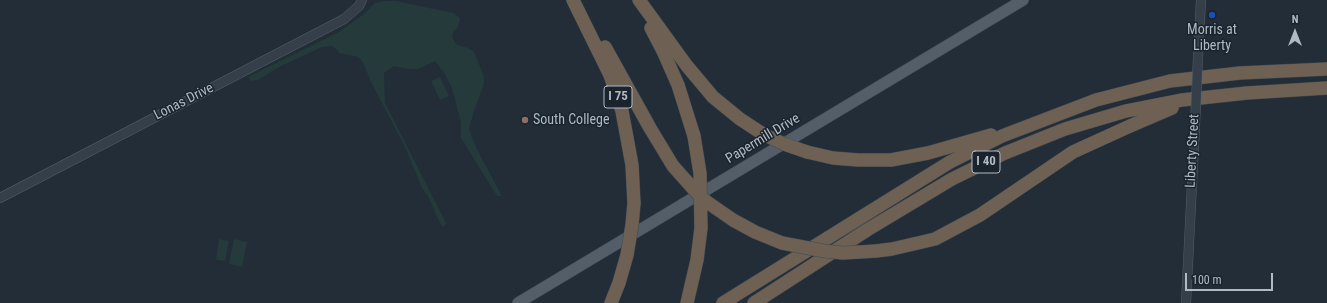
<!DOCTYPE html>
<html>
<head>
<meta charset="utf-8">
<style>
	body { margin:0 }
	#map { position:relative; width:1327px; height:303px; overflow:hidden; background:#222d38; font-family:"Roboto Condensed",sans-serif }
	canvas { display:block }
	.north { position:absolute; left:1275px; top:12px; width:40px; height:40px; -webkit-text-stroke:3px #1b242d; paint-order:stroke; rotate:0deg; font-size:11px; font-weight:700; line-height:16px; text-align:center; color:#b0bac5 }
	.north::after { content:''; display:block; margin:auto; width:14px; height:18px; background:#b0bac5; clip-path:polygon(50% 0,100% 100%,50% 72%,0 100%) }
	.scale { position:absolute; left:1185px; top:273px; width:88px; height:18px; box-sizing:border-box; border:2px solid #b0bac5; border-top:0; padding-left:5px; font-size:12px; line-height:14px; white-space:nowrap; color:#b0bac5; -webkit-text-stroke:3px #1b242d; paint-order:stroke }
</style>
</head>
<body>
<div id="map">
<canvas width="1327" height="303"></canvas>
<div class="north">N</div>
<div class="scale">100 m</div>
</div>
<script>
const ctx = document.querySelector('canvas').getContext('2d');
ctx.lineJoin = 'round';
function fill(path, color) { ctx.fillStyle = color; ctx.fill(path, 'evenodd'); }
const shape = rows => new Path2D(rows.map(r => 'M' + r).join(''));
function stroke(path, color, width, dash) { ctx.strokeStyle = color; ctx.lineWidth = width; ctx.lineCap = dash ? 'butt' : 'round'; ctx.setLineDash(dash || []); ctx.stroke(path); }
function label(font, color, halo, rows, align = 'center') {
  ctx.font = font + ' "Roboto Condensed",sans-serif'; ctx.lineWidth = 3; ctx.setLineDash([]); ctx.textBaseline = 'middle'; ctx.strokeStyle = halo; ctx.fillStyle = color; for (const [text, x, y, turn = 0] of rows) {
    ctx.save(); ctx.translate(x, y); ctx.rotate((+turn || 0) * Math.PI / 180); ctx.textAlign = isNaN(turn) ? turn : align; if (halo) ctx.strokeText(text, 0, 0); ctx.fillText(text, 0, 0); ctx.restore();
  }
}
const green = shape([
	[385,1,396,1,453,13,460,18,458,27,453,32,452,37,457,45,468,48,474,52,484,76,484,84,475,108,469,128,473,140,481,157,502,196,497,196,461,138,461,122,452,88,445,74,435,61,418,69,408,69,394,66,384,73,385,103,446,223,444,227,440,223,429,198,422,188,405,147,370,80,363,62,358,57,339,53,333,46,322,47,279,67,258,80,251,81,248,77,339,32,364,14,375,3],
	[440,77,449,96,440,100,431,81],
	[219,239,229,241,225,261,216,260],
	[234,239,247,242,242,267,229,264]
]);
const minor = shape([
	[1198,58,1201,0],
	[0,198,344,19,359,6,362,0],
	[1186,303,1195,125]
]);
const major = shape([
	[518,303,1023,0]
]);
const highway = shape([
	[573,0,610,75,622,111,632,165,634,203],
	[639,0,687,66,713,97,740,119,763,134],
	[651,28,663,51,678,85,694,136],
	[605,47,650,128,673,166],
	[807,152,833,158,858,160,891,160,928,153,991,135],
	[733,220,755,232,782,243],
	[876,251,892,249,935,239,980,215,1073,152,1130,126,1172,108],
	[611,303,619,283],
	[687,303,697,260,701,228],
	[723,303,950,162,1002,136,1096,100,1170,81,1240,73,1327,69],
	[754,303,867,230,952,179,1005,153,1065,129,1126,111,1182,100,1247,93,1327,88]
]);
const minorBridge = shape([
	[1195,125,1198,58]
]);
const highwayBridge = shape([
	[763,134,784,144,807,152],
	[694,136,700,173,701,228],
	[673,166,697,193,707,202,733,220],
	[782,243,824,251,843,253,876,251],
	[619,283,627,255,632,225,634,203]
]);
const markers = [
	[1212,15,4,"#1a4fb4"],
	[525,120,4,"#8d6e63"]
];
const shields = [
	[618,97,28],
	[986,162,28]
];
const shieldNames = [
	["I 75",618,97],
	["I 40",986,162]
];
const poiNames = [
	["Morris at",1212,30],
	["Liberty",1212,46],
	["South College",533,120,"left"]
];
const streetNames = [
	["Lonas Drive",184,102,-27],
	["Papermill Drive",763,139,-31],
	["Liberty Street",1193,151,-87]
];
fill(green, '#253a3a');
stroke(minor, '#535d66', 10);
stroke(major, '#3f4852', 12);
stroke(highway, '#404a53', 14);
stroke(minor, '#353f49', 9);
stroke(major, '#535e69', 11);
stroke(highway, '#6e6153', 13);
stroke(minorBridge, '#535d66', 10, []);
stroke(highwayBridge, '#404a53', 14, []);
stroke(minorBridge, '#353f49', 9);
stroke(highwayBridge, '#6e6153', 13);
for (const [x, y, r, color] of markers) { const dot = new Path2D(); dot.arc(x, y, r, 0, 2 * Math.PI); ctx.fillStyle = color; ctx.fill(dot); stroke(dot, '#1b242d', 1.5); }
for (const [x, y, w] of shields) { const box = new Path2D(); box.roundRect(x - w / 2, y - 11, w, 22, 3); ctx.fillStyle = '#1b242d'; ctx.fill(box); stroke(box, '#b0bac5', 1); }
label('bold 13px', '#b0bac5', null, shieldNames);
label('14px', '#b0bac5', '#1b242d', poiNames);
label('14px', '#b0bac5', '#1b242d', streetNames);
</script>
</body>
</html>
